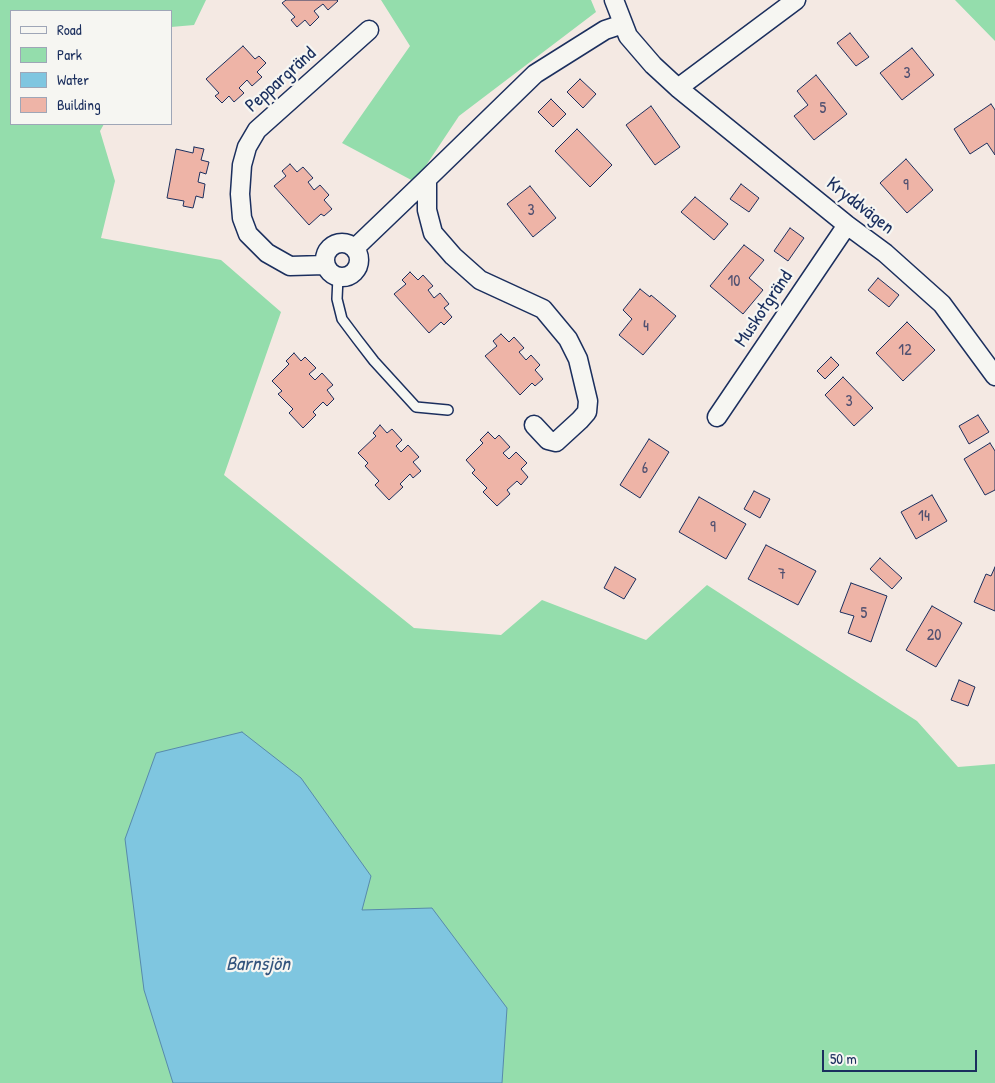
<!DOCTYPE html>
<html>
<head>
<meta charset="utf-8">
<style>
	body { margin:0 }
	#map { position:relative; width:995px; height:1083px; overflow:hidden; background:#f4e9e3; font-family:"Patrick Hand",sans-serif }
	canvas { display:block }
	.legend { position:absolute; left:10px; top:10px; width:162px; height:115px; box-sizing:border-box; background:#f6f6f2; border:1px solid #9ea6b7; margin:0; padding:6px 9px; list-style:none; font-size:15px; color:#1b2f5e }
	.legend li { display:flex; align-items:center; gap:10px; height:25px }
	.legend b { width:25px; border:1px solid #9ea6b7 }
	.scale { position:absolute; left:822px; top:1050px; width:155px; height:22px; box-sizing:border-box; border:2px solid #1b2f5e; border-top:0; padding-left:6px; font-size:15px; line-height:18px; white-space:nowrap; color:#1b2f5e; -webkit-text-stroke:4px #f6f6f2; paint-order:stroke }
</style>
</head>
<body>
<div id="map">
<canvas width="995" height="1083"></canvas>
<ul class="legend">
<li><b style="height:6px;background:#f6f6f2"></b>Road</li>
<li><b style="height:14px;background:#94ddac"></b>Park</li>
<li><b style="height:14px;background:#7fc6e0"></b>Water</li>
<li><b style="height:14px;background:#eeb4a7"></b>Building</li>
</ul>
<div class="scale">50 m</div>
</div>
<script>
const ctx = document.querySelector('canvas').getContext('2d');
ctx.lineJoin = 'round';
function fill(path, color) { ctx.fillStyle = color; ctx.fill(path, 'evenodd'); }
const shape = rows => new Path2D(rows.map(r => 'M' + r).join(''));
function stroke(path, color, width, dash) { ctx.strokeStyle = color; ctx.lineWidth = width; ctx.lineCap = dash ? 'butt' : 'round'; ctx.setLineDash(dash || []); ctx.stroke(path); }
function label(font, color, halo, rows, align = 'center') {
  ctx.font = font + ' "Patrick Hand",sans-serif'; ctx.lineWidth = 4.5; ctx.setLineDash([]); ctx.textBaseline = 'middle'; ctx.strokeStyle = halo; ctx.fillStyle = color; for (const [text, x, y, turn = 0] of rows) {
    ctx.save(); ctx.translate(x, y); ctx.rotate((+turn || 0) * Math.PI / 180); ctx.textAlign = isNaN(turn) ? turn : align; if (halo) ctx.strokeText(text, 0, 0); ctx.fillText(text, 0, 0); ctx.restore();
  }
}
const green = shape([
	[0,0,206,0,194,25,171,27,171,11,11,11,11,124,104,124,100,131,115,181,101,238,221,260,281,312,224,475,414,628,501,635,542,600,646,640,707,585,917,721,958,767,995,764,995,1083,0,1083],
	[381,0,591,0,596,12,459,116,415,182,342,143,410,46],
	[955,0,995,0,995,41]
]);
const water = shape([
	[242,732,301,778,371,876,362,910,432,908,507,1008,502,1083,173,1083,144,990,125,839,156,753,242,732]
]);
const building = shape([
	[286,0,337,0,338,1,328,10,323,4,314,11,319,17,310,26,305,20,297,27,291,20,295,17,282,3,286,0],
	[850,33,869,57,856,66,837,43,850,33],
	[243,46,255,59,259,56,266,63,257,72,262,77,252,86,247,80,239,88,244,93,234,102,229,96,222,103,215,96,219,93,206,79,243,46],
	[912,48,934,75,902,100,880,73,912,48],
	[816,75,847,114,814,140,794,116,808,105,797,91,816,75],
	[580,79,596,94,583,108,567,92,580,79],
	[551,99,566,114,553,127,538,112,551,99],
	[991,104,995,110,995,155,987,143,970,154,954,129,991,104],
	[651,106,680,147,655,165,626,125,651,106],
	[577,129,612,165,590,187,555,151,577,129],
	[194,147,204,149,201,160,209,162,206,174,200,172,198,182,205,184,203,198,196,196,193,208,183,206,184,201,167,198,176,149,193,153,194,147],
	[906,159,933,190,907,213,880,183,906,159],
	[290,164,297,172,303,167,313,178,308,182,314,190,320,185,329,195,324,200,332,209,324,216,321,214,309,225,274,186,286,176,282,171,290,164],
	[741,184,759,198,749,212,730,199,741,184],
	[530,186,556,218,533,237,507,204,530,186],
	[695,197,728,224,714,240,681,212,695,197],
	[790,228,804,238,788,261,774,251,790,228],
	[744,245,764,260,749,278,763,290,743,314,710,286,744,245],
	[410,272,418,280,423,275,433,286,428,290,434,298,440,293,449,304,444,308,452,317,444,325,441,322,429,333,394,294,406,284,402,280,410,272],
	[878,278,899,295,889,307,868,290,878,278],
	[640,289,650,297,651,295,676,316,643,355,619,335,632,319,623,310,640,289],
	[907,322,935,350,903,381,876,353,907,322],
	[501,334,509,342,514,337,524,348,519,352,526,360,531,355,540,365,535,370,543,379,535,386,532,383,520,395,485,356,497,346,493,341,501,334],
	[294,353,301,361,305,357,316,368,309,374,315,380,322,373,333,385,327,390,334,399,327,406,323,402,313,412,316,415,303,428,289,413,293,409,278,394,282,391,272,381,289,364,286,361,294,353],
	[831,357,839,365,825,379,817,371,831,357],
	[843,377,873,408,854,426,825,395,843,377],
	[978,415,989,432,969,444,959,426,978,415],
	[380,425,387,433,392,429,402,440,396,446,401,452,408,445,419,457,413,462,421,471,413,478,410,474,400,484,403,487,389,500,375,485,379,481,365,466,368,463,358,453,376,436,373,433,380,425],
	[488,432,495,439,499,435,510,447,503,453,509,459,516,452,527,463,521,469,528,477,521,485,517,481,507,490,510,494,497,506,483,492,487,488,472,473,475,470,466,460,483,443,480,440,488,432],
	[649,439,669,452,640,498,620,485,649,439],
	[990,443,995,451,995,490,985,495,964,459,990,443],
	[754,491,770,499,760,518,744,509,754,491],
	[932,495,947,521,916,539,901,512,932,495],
	[699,497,746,524,726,559,679,532,699,497],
	[766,545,816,571,798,605,748,579,766,545],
	[880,558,902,578,892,589,870,569,880,558],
	[615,567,636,579,624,599,604,588,615,567],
	[995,567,995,611,974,602,986,574,991,576,995,567],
	[851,583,887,596,871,642,848,633,854,616,840,612,851,583],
	[932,606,962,623,936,667,906,650,932,606],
	[959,680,975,687,968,706,951,700,959,680]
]);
const service = shape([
	[338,277,337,299,342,319,357,339,374,361,416,407,448,410]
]);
const minor = shape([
	[614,0,628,36,653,65,678,88,847,225,885,253,942,304,995,376],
	[678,88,796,0],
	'325 260a17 17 0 1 1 34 0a17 17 0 1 1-34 0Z',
	[355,248,427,179],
	[325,265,290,266,267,253,248,234,242,218,240,194,242,165,247,147,257,130,369,30],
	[717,417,847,225],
	[534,425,548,440,556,442,580,420,587,412,588,401,578,359,568,339,543,309,480,280,453,256,433,233,427,210,427,179,535,74,605,30,623,24]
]);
const numberNames = [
	["3",907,74],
	["5",823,109],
	["9",906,186],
	["3",531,211],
	["10",734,282],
	["4",646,327],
	["12",905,351],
	["3",849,402],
	["6",645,469],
	["14",924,517],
	["9",713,528],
	["7",782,575],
	["5",864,614],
	["20",934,636]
];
const streetNames = [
	["Peppargränd",281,80,-42],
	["Kryddvägen",860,206,38],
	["Muskotgränd",764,309,-56]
];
const waterNames = [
	["Barnsjön",258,965]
];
fill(green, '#94ddac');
fill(water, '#7fc6e0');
stroke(water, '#578aac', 1);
fill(building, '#eeb4a7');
stroke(building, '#1b2f5e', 1);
stroke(service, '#1b2f5e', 12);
stroke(minor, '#1b2f5e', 21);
stroke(service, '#f6f6f2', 9);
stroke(minor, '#f6f6f2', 18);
label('16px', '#505070', null, numberNames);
label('19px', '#1b2f5e', '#f6f6f2', streetNames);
label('italic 20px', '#34557e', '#f6f6f2', waterNames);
</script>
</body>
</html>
